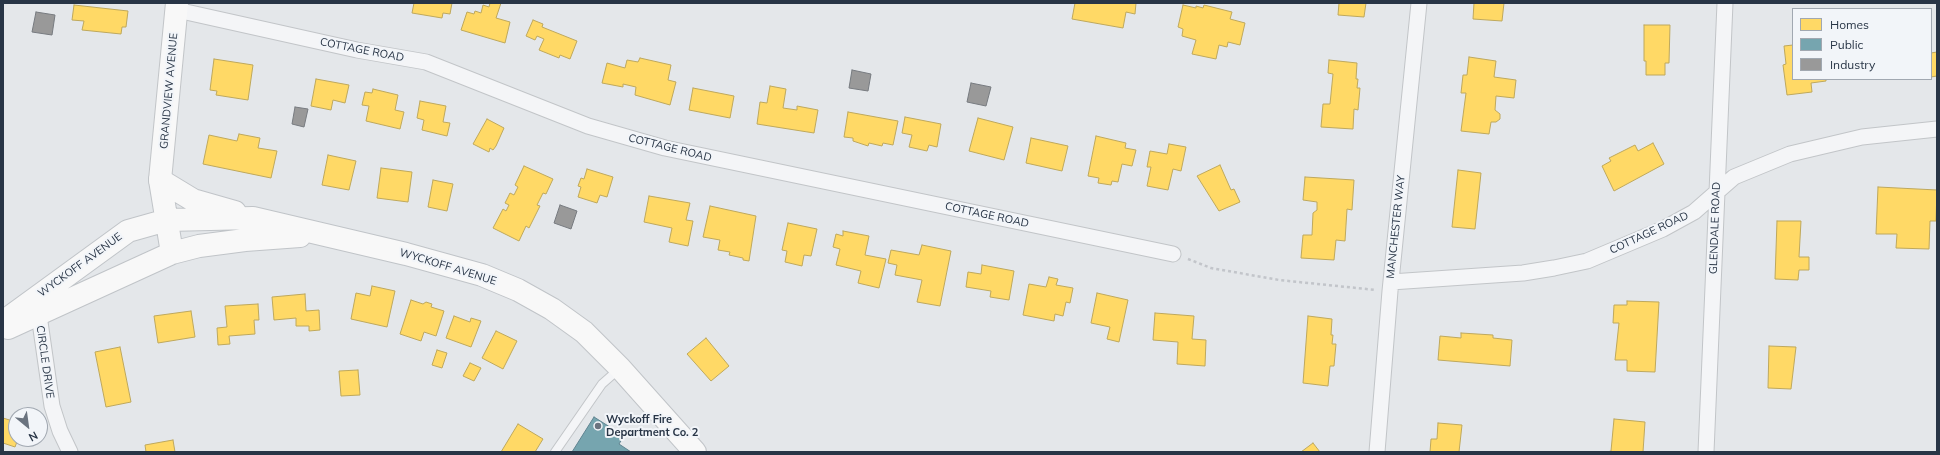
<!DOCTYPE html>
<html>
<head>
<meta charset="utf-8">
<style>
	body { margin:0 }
	#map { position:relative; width:1940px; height:455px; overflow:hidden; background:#e4e7ea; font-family:Mulish,sans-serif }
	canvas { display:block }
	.frame { position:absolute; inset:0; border:4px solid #283546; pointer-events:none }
	.legend { position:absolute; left:1792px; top:8px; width:140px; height:72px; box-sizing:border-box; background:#f2f5f9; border:1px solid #a1a8b1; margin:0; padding:5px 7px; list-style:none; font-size:12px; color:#283546 }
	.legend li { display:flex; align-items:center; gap:8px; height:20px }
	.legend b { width:20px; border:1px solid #a1a8b1 }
	.north { position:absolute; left:8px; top:407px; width:40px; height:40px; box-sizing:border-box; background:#f2f5f9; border:1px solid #a1a8b1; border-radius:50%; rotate:151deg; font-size:11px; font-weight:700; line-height:16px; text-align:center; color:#283546 }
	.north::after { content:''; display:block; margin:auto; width:14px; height:18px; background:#6a737f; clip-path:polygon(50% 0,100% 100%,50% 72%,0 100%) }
</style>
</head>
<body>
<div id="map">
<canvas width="1940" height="455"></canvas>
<div class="frame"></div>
<ul class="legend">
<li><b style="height:11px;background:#ffd966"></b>Homes</li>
<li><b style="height:11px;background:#76a5af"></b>Public</li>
<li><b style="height:11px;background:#999"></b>Industry</li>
</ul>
<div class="north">N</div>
</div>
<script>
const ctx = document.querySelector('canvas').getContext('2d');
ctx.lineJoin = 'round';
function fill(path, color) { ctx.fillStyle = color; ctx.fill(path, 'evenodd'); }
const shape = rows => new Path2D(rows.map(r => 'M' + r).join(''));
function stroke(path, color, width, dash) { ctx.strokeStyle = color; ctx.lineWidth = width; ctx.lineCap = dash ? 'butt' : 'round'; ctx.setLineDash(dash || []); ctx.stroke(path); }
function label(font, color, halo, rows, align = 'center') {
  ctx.font = font + ' Mulish,sans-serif'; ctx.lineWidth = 4; ctx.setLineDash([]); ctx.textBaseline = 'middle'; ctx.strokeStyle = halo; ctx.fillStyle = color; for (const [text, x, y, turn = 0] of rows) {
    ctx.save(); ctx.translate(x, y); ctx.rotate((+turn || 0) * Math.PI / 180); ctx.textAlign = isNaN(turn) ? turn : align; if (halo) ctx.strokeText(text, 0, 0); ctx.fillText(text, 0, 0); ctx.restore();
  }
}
const homes = shape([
	[414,3,452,3,450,14,443,13,442,18,412,13,414,3],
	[490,3,501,3,496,18,510,22,505,43,461,30,467,12,474,14,475,11,481,13,483,5,489,7,490,3],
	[1075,3,1136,3,1135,14,1126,12,1123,28,1072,19,1075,3],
	[1339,3,1366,3,1364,17,1338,15,1339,3],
	[1474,3,1504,3,1502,21,1473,19,1474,3],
	[74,5,128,11,126,27,122,27,121,34,82,30,84,21,72,20,74,5],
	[1183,5,1196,8,1196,6,1203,8,1204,5,1232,12,1230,19,1245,23,1240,45,1228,42,1227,47,1219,45,1216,59,1192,54,1196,40,1182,36,1183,29,1178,27,1183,5],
	[533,20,543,24,542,27,577,41,570,59,560,55,559,58,539,50,544,39,537,36,535,40,526,36,533,20],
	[1644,25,1670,25,1669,63,1665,63,1665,75,1646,75,1646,61,1644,61,1644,25],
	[1793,45,1793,79,1826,79,1826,81,1811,83,1812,92,1787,95,1783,65,1786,64,1784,46,1793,45],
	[1937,52,1937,76,1931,77,1931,53,1937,52],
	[1469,57,1496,61,1494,77,1516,80,1514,98,1496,96,1495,110,1500,114,1500,119,1496,122,1491,122,1489,134,1461,131,1466,93,1461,93,1463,75,1467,75,1469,57],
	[640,58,671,65,668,80,676,82,670,105,635,95,636,87,623,84,623,87,602,83,607,63,625,68,627,60,638,62,640,58],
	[214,59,253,65,248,100,216,95,217,91,210,90,214,59],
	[1329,60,1357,63,1356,79,1358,79,1357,88,1360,88,1358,110,1354,109,1353,129,1321,127,1323,104,1330,104,1333,74,1328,73,1329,60],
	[316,79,349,85,345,103,333,100,331,110,311,106,316,79],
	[770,86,786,89,783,108,797,110,797,106,818,110,814,133,757,124,760,102,767,103,770,86],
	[693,88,734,96,730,118,689,110,693,88],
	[373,89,398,95,395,110,404,112,400,129,366,121,369,106,362,105,365,92,372,93,373,89],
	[420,101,446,106,443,122,450,123,447,136,422,130,424,120,417,118,420,101],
	[848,112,898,121,893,145,883,143,882,146,869,143,868,146,853,141,853,138,844,137,848,112],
	[905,117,941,124,937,147,929,145,927,151,909,147,912,135,902,133,905,117],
	[978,118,1013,127,1004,160,969,151,978,118],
	[487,119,504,128,496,146,493,150,490,148,489,152,473,144,487,119],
	[239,134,260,138,258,148,277,151,271,178,203,164,209,135,237,141,239,134],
	[1096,136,1126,143,1125,148,1136,150,1132,166,1122,164,1118,182,1112,181,1111,185,1098,183,1099,178,1088,176,1096,136],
	[1031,138,1068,146,1062,171,1026,163,1031,138],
	[1653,143,1664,164,1614,191,1602,166,1611,161,1609,158,1635,145,1638,151,1653,143],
	[1169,144,1186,147,1181,171,1173,169,1168,190,1147,186,1151,167,1147,167,1150,151,1167,154,1169,144],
	[328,155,356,161,349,190,322,185,328,155],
	[1220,165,1231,190,1234,189,1240,202,1219,211,1197,176,1220,165],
	[524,166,553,179,546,194,543,193,537,205,540,206,529,228,526,226,519,241,493,228,503,209,506,211,509,205,505,203,510,193,514,195,518,187,515,185,524,166],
	[381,168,412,172,408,202,377,198,381,168],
	[587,169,613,177,607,197,600,195,597,203,578,197,581,187,578,186,581,178,584,179,587,169],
	[1458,170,1481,173,1475,229,1452,227,1458,170],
	[1305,177,1354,180,1352,210,1347,209,1345,241,1336,240,1334,260,1301,258,1303,235,1312,235,1313,213,1317,210,1317,202,1303,200,1305,177],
	[433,180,453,184,447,211,428,207,433,180],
	[1878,187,1937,190,1936,221,1930,221,1929,249,1896,248,1897,234,1876,234,1878,187],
	[649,196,690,203,686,220,693,221,688,246,669,242,672,228,644,222,649,196],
	[710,206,756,216,749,261,743,260,743,258,729,255,730,252,718,250,720,240,703,237,710,206],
	[1777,221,1801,221,1799,257,1809,257,1809,270,1799,270,1798,280,1775,279,1777,221],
	[788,223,817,229,811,256,804,255,802,266,785,262,787,251,782,250,788,223],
	[843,231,869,236,865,255,886,259,879,288,858,283,861,271,836,265,840,249,833,247,836,234,843,236,843,231],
	[922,245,951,251,940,306,917,302,922,280,895,275,897,265,888,263,891,250,919,255,922,245],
	[982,265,1014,271,1009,300,990,297,991,291,966,287,968,272,981,274,982,265],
	[1049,277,1058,279,1056,285,1073,288,1070,303,1066,302,1063,316,1055,314,1054,321,1023,315,1029,284,1046,287,1049,277],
	[372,286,395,291,387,327,351,319,356,293,370,296,372,286],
	[1097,293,1128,300,1119,342,1107,339,1110,327,1091,323,1097,293],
	[305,294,306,311,319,310,320,330,309,331,309,326,296,326,296,318,274,320,272,297,305,294],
	[411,300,423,304,426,302,432,304,431,307,444,311,436,336,424,332,421,341,400,334,411,300],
	[1627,301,1659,302,1655,372,1627,371,1627,360,1615,360,1619,323,1613,323,1614,305,1627,305,1627,301],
	[258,304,259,320,254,320,255,334,229,336,230,344,218,345,217,328,227,327,225,306,258,304],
	[191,311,195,337,158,343,154,316,191,311],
	[1155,313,1194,316,1192,339,1206,340,1205,366,1177,364,1178,342,1153,340,1155,313],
	[454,316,470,322,471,318,481,321,471,347,446,338,454,316],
	[1308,316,1332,319,1331,335,1333,335,1332,344,1336,344,1334,366,1330,366,1328,386,1303,383,1308,316],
	[496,331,517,341,503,369,482,358,496,331],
	[1461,333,1493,335,1493,338,1512,340,1510,366,1438,360,1440,336,1461,338,1461,333],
	[706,338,729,366,711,381,687,354,706,338],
	[1769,346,1796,347,1791,389,1768,388,1769,346],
	[120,347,131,402,106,407,95,352,120,347],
	[437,350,447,353,442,368,432,365,437,350],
	[470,363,481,368,474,381,463,376,470,363],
	[358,370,360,395,341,396,339,371,358,370],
	[3,418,16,422,16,439,18,439,15,447,3,443,3,418],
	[1614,419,1645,422,1643,452,1607,452,1611,451,1614,419],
	[1438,423,1462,425,1459,452,1430,452,1431,439,1437,439,1438,423],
	[518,424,543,439,535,452,501,452,518,424],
	[173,440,175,452,146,452,145,445,173,440],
	[1313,443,1320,452,1301,452,1313,443]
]);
const public = shape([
	[594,417,624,436,619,444,631,452,572,452,594,417]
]);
const industry = shape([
	[36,12,55,15,52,35,32,32,36,12],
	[852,70,871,74,868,91,849,88,852,70],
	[971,83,991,87,986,106,967,102,971,83],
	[295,107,308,109,304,127,292,124,295,107],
	[560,205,577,211,571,229,554,223,560,205]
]);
const path = shape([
	[1188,259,1211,268,1279,280,1376,290]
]);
const lane = shape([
	[555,452,602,384,619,369]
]);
const street = shape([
	[177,10,357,50,426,62,588,126,665,148,1173,254],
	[1391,282,1523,273,1554,268,1587,261,1663,229,1694,212,1734,177,1790,154,1862,137,1937,129],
	[39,315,52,406,60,431,70,452],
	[1377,452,1390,291,1419,3],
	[1706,452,1725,3]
]);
const secondary = shape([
	[160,180,177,3]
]);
const primary = shape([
	[160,180,193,200,235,212],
	[160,180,172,253],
	[3,322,128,231,167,220,253,218,406,254,482,275,518,290,552,309,584,332,620,368,695,452],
	[8,328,172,253,199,246,245,240,300,236]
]);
const markers = [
	[598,426,4,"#6a737f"]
];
const streetNames = [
	["COTTAGE ROAD",362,50,11],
	["GRANDVIEW AVENUE",169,91,-85],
	["COTTAGE ROAD",670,148,14],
	["COTTAGE ROAD",987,215,12],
	["MANCHESTER WAY",1396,227,-84],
	["GLENDALE ROAD",1715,228,-88],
	["COTTAGE ROAD",1649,233,-25],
	["WYCKOFF AVENUE",80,265,-36],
	["WYCKOFF AVENUE",448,267,17],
	["CIRCLE DRIVE",45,362,82]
];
const poiNames = [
	["Wyckoff Fire",606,420],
	["Department Co. 2",606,433]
];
fill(homes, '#ffd966');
stroke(homes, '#bea85c', 1);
fill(public, '#76a5af');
stroke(public, '#5f8390', 1);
fill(industry, '#999');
stroke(industry, '#777b80', 1);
stroke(lane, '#c2c5c8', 10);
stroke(street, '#c2c5c8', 17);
stroke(secondary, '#c2c5c8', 24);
stroke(primary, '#c0c4c8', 24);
stroke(path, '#c2c5ca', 2.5, [3, 3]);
stroke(lane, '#f4f5f7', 8);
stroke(street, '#f4f5f7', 15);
stroke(secondary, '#f8f8f8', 22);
stroke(primary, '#f8f8f8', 22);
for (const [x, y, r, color] of markers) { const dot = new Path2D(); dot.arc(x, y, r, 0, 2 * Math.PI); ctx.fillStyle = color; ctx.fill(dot); stroke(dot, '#f2f5f9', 1.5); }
label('11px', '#283546', '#f2f5f9', streetNames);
label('bold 11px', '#283546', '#f2f5f9', poiNames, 'left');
</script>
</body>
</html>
